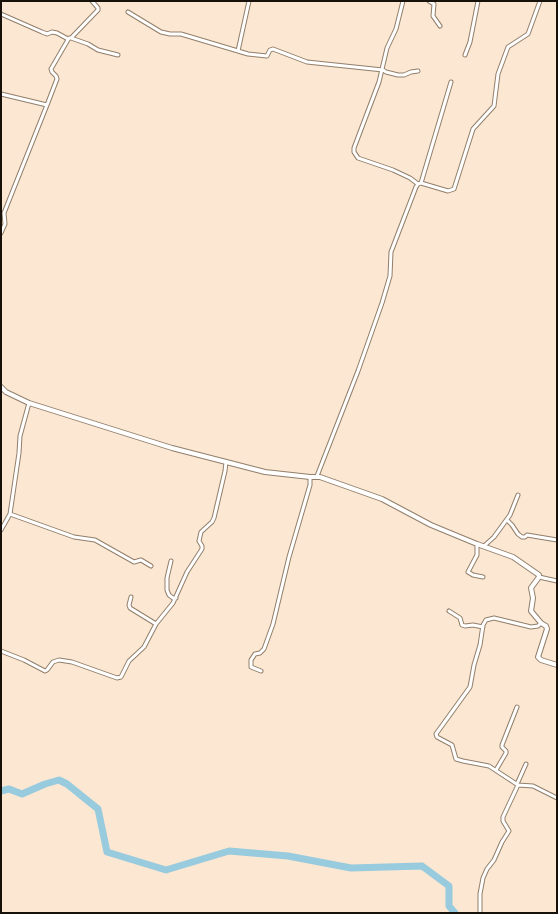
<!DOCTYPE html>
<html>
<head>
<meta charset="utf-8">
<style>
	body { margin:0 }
	#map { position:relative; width:558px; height:914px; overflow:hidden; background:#fbe7d2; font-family:Jost,sans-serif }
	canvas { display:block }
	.frame { position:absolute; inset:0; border:2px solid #171109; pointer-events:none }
</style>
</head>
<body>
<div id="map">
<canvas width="558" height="914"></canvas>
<div class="frame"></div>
</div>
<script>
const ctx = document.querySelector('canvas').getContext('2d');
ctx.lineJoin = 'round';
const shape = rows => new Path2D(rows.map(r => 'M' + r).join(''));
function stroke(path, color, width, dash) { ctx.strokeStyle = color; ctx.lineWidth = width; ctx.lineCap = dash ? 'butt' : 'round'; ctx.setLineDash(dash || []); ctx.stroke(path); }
const river = shape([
	[1,791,9,789,22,794,45,784,59,780,67,784,98,809,107,852,166,870,229,851,288,856,351,868,422,866,449,886,449,906,455,913]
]);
const minor = shape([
	[403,1,396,29,387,48,379,82,354,148,354,152,358,158,393,170,410,178,418,184],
	[429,1,434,4,433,16,440,26],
	[128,12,161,32,170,34,181,34,248,54,267,56,270,50,273,49,307,62,383,70,386,72,398,75,404,75,411,72,418,71],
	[1,14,42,32,47,34,52,32,57,33,68,39],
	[71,38,88,44,98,50,118,55],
	[238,51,249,1],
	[465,55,470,42,478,1],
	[1,94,47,105,4,213,5,224,1,233],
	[47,105,57,79,56,76,52,72,51,69,69,38,71,38,98,10,98,8,92,1],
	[421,183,451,82],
	[317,476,358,371,382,303,390,276,391,252,416,187,418,184,421,183,448,191,454,189,473,129,494,106,498,74,508,47,528,34,540,1],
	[10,514,74,537,95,540,134,562,141,560,151,566],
	[507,520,512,525,518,534,522,537,525,537,527,535,557,540],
	[1,530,10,514,19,453,20,436,29,403],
	[477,544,477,555,468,572,473,575,483,577],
	[484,546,494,537,510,515,518,495],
	[171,561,167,578,167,590,169,595,173,598,176,598],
	[539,577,557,581],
	[131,597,129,605,130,608,156,624],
	[449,611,460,618,462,625,465,626,473,625,483,627],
	[541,623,538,626,531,627,494,618,486,620,483,625,480,645,474,665,470,687,436,734,437,737,452,745,456,759,463,761,489,766,518,785,533,786,557,798],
	[1,651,24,660,45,671,47,670,53,662,59,660,72,662,117,678,121,677,129,661,144,647,156,624,173,603,187,572,202,549,202,546,199,541,201,532,212,522,214,518,225,471,226,462],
	[261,671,251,667,251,660,255,654,260,653,264,649,273,624,289,557,310,485,310,477],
	[496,770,506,753,506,751,502,747,502,745,517,707],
	[517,784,526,764],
	[480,913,480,894,483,878,487,869,494,860,502,842,509,831,503,821,503,817,518,785]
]);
const tertiary = shape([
	[1,387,6,392,29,403,172,448,265,472,310,477,320,477,382,499,431,525,477,544,513,557,539,575,539,577,531,588,533,598,531,611,541,623,546,626,547,629,538,657,541,660,557,665]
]);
stroke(river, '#98cbde', 7);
stroke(minor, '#917f6b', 5);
stroke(tertiary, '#917f6b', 6);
stroke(minor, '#fff', 3);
stroke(tertiary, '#fff', 4);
</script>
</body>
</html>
